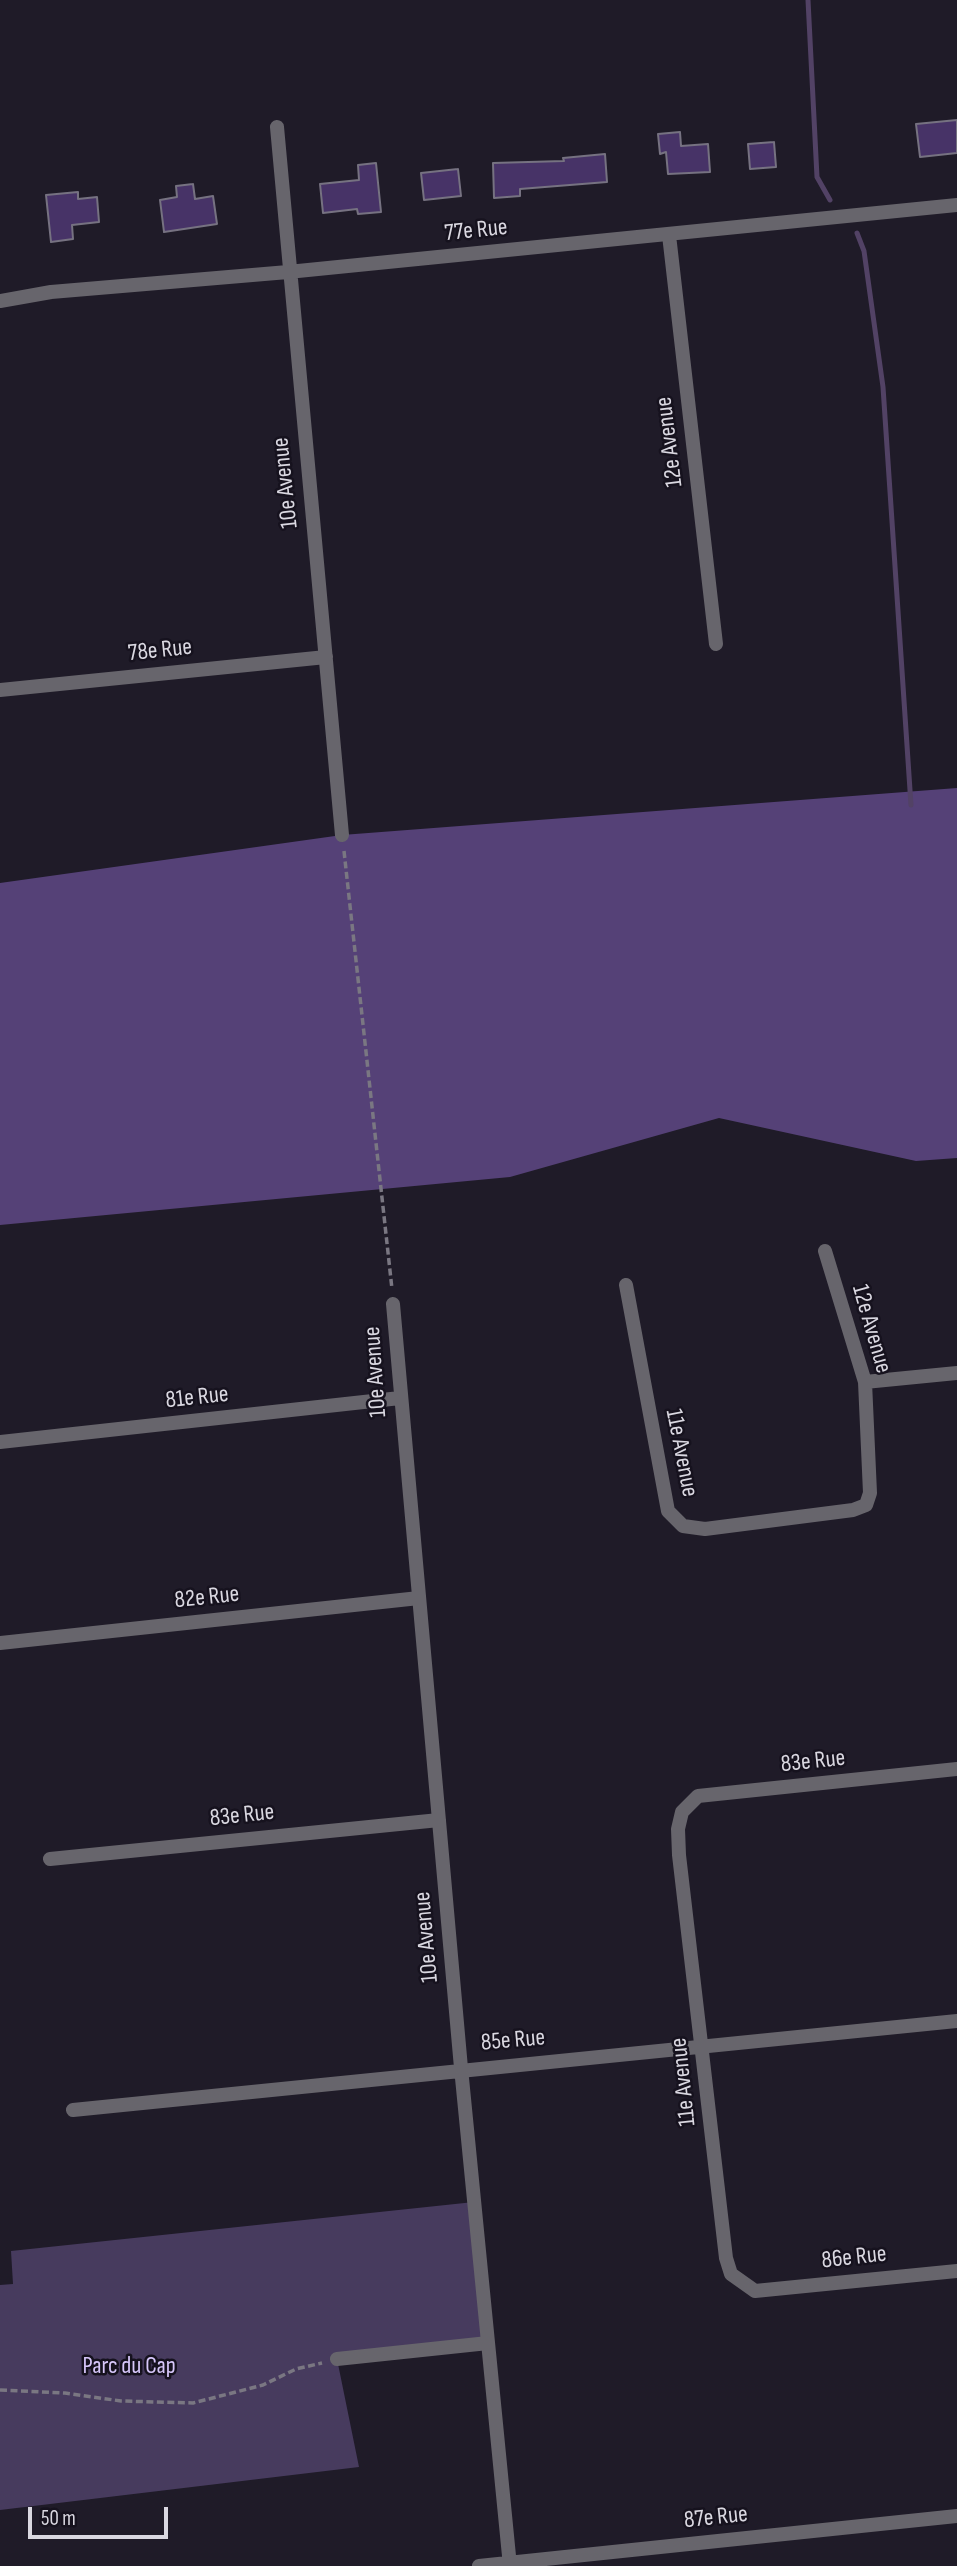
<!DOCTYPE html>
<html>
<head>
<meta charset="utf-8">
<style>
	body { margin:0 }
	#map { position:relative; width:957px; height:2566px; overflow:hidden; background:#1f1b28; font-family:"Sofia Sans Condensed",sans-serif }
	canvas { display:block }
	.scale { position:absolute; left:28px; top:2507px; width:140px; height:32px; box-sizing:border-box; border:4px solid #dad8e1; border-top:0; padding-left:9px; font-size:21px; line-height:24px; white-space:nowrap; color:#dad8e1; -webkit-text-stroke:5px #16121e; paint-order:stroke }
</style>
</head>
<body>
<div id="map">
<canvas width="957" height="2566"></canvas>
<div class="scale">50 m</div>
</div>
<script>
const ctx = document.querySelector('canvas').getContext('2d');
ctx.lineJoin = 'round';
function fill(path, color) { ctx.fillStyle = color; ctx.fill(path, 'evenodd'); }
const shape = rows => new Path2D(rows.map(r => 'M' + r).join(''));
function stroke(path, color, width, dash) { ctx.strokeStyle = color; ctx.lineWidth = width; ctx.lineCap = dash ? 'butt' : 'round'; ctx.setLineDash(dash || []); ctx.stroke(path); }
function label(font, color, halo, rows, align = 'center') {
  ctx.font = font + ' "Sofia Sans Condensed",sans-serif'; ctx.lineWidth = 5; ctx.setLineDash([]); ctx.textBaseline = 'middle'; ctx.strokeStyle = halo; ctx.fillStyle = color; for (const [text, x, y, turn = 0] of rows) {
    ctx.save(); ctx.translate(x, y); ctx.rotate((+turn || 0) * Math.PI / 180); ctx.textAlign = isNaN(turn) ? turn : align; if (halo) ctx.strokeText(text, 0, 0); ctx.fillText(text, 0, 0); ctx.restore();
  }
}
const green = shape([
	[474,2202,488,2343,337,2359,359,2467,0,2510,0,2285,13,2284,11,2251]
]);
const forest = shape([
	[957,788,957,1158,916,1161,719,1118,510,1177,0,1225,0,883,342,835]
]);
const stream = shape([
	[808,0,817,177,830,200],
	[857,233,864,251,883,387,911,805]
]);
const building = shape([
	[957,120,957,153,920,157,916,124,957,120],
	[680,132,681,146,708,144,710,172,668,174,666,152,660,154,658,134,680,132],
	[774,142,776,167,750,169,748,144,774,142],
	[605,154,607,182,520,189,520,196,494,198,493,163,564,161,563,158,605,154],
	[376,163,381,212,358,214,357,209,323,213,320,184,359,180,358,165,376,163],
	[458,169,461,196,424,200,421,173,458,169],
	[193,184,195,199,213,196,217,224,164,232,160,200,177,197,176,186,193,184],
	[78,192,78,199,97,197,99,222,72,225,73,239,51,242,46,195,78,192]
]);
const path = shape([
	[344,851,392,1289],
	[0,2390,65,2393,121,2401,193,2403,263,2385,296,2369,322,2363]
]);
const street = shape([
	[277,127,342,835],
	[669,235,716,644],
	[0,301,51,292,288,272,957,205],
	[0,690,326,657],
	[626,1285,668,1511,683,1526,705,1529,853,1510,866,1505,870,1493,865,1382,825,1251],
	[393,1304,461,2068,510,2566],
	[865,1382,957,1373],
	[0,1442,400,1398],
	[0,1643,419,1598],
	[957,1769,698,1796,682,1812,678,1829,679,1855,726,2258,731,2274,755,2291,957,2271],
	[50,1859,439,1820],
	[73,2110,957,2021],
	[337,2359,488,2343],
	[479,2566,957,2516]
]);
const streetNames = [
	["77e Rue",476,231,-6],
	["12e Avenue",670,442,-97],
	["10e Avenue",286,483,-96],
	["78e Rue",160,651,-6],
	["12e Avenue",871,1329,74],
	["10e Avenue",376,1372,-94],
	["81e Rue",197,1398,-6],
	["11e Avenue",681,1453,79],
	["82e Rue",207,1598,-6],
	["83e Rue",813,1762,-6],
	["83e Rue",242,1816,-6],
	["10e Avenue",427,1937,-95],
	["85e Rue",513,2041,-5],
	["11e Avenue",684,2082,-96],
	["86e Rue",854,2258,-6],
	["87e Rue",716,2518,-6]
];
const parkNames = [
	["Parc du Cap",129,2367]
];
fill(green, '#473b5e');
fill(forest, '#554177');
stroke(stream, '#524265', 5);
fill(building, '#473367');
stroke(building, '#767281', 2);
stroke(path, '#7a7782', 3.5, [7, 3.5]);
stroke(street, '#67656c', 14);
label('24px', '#dad8e1', '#16121e', streetNames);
label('24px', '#d7c7fa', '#16121e', parkNames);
</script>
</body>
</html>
